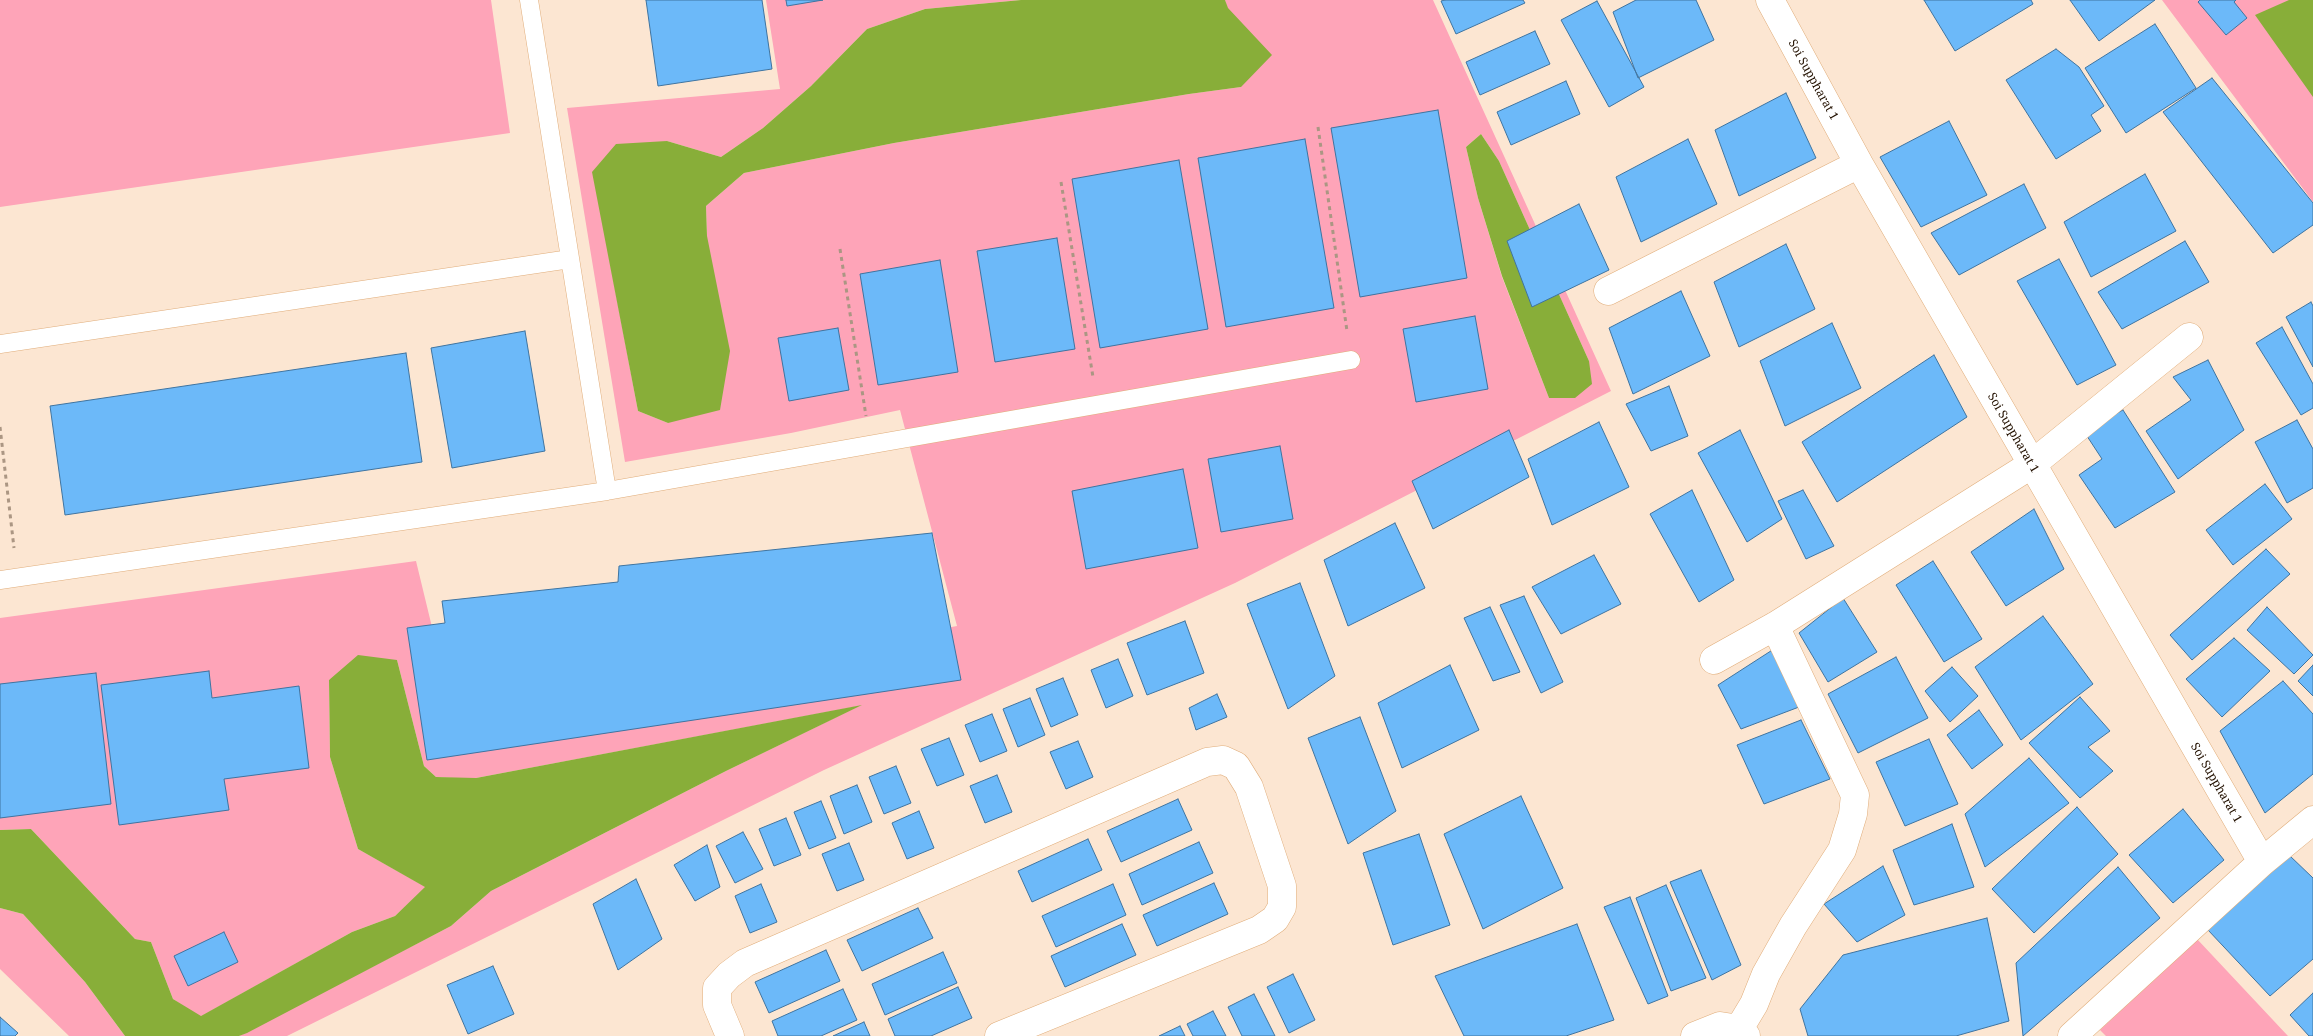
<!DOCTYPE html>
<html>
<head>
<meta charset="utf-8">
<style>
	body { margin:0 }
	canvas { display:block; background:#fce6d2 }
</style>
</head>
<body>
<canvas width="2313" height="1036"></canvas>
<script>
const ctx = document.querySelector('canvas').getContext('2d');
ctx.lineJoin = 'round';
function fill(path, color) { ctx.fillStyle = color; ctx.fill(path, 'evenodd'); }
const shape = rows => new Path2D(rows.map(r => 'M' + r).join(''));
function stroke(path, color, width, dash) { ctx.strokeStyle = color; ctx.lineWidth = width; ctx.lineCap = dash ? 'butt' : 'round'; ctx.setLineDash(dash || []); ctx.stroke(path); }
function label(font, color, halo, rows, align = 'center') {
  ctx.font = font + ' "Noto Serif",serif'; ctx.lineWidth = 4; ctx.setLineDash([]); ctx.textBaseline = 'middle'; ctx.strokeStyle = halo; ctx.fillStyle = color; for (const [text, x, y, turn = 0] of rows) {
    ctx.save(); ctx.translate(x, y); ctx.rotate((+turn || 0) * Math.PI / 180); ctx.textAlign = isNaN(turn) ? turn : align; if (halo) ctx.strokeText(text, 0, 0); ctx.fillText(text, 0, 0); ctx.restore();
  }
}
const green = shape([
	[0,0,491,0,510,133,0,207],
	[766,0,1021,0,925,9,867,29,811,86,763,128,721,157,667,141,593,172,638,411,668,423,707,236,706,206,744,173,894,143,1189,94,1241,87,1225,0,1433,0,1611,391,1235,583,824,770,287,1036,239,1036,451,926,491,891,726,771,859,706,476,778,453,778,436,777,424,766,397,660,329,680,330,757,358,849,426,887,395,916,352,932,200,1017,173,999,151,942,135,939,31,829,0,830,0,618,416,561,454,718,957,626,900,410,791,433,625,462,567,108,780,89],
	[1481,134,1499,161,1589,361,1549,398,1502,277,1478,198,1466,147],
	[2162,0,2313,0,2313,202],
	[0,908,23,914,85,982,125,1036,69,1036,0,969],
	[2197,939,2288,1036,2106,1036,2100,1030]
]);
const water = shape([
	[1021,0,1225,0,1228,8,1272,55,1241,87,1189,94,894,143,744,173,706,206,707,236,730,351,720,410,668,423,638,411,592,172,616,144,667,141,721,157,763,128,811,86,867,29,925,9],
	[2289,0,2313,0,2313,97,2255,15],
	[1481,134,1499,161,1589,361,1592,384,1575,398,1549,398,1502,276,1478,198,1466,147],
	[358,655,397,660,424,766,436,777,476,778,862,705,726,771,491,891,451,926,247,1033,239,1036,125,1036,85,982,23,914,0,908,0,830,31,829,135,939,151,942,173,999,201,1016,352,932,395,916,425,887,358,849,330,757,329,680]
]);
const building = shape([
	[646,0,762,0,772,69,658,86,646,0],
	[786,0,823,0,787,6,786,0],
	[1445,0,1523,0,1525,3,1456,34,1441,1,1445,0],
	[1636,0,1696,0,1714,40,1638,78,1613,12,1636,0],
	[1924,0,2031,0,2033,4,1955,51,1924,0],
	[2070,0,2155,0,2099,41,2070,0],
	[2200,0,2236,0,2234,2,2247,18,2226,35,2198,2,2200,0],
	[1597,1,1644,87,1609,107,1561,20,1597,1],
	[2155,24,2196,88,2126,133,2085,68,2155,24],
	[1535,31,1550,64,1480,95,1466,62,1535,31],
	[2056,49,2079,67,2104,106,2091,115,2101,131,2056,159,2006,80,2056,49],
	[2212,78,2313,203,2313,225,2273,253,2163,112,2212,78],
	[1566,81,1580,114,1511,145,1497,112,1566,81],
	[1786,93,1816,158,1739,196,1715,130,1786,93],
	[1438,110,1467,278,1360,297,1331,128,1438,110],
	[1949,121,1987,195,1921,227,1880,157,1949,121],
	[1305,139,1334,308,1226,327,1198,158,1305,139],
	[1688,139,1717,204,1641,242,1616,177,1688,139],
	[1179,160,1208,329,1100,348,1072,179,1179,160],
	[2145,174,2176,231,2091,277,2064,222,2145,174],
	[2024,184,2046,228,1959,275,1931,233,2024,184],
	[1579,204,1609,270,1532,307,1507,241,1579,204],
	[1057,238,1075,349,995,362,977,251,1057,238],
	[2185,241,2209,282,2122,329,2098,292,2185,241],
	[1786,244,1815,309,1739,347,1714,282,1786,244],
	[2059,259,2116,365,2077,385,2017,281,2059,259],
	[940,260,958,372,878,385,860,274,940,260],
	[1681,291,1710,356,1633,394,1609,328,1681,291],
	[2311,302,2313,306,2313,367,2286,317,2311,302],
	[1475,316,1488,389,1416,402,1403,329,1475,316],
	[1832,323,1861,388,1785,426,1760,361,1832,323],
	[2282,327,2313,384,2313,408,2301,415,2256,343,2282,327],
	[838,328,849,390,789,401,778,338,838,328],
	[525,331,545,451,452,468,431,348,525,331],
	[406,353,422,462,65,515,50,406,406,353],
	[1934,355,1967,417,1837,502,1802,442,1934,355],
	[2208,360,2244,430,2178,479,2146,431,2191,400,2173,377,2208,360],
	[1669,386,1688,436,1651,451,1626,404,1669,386],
	[2123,410,2175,492,2115,528,2079,475,2102,459,2083,430,2123,410],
	[2297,420,2313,449,2313,488,2287,503,2255,442,2297,420],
	[1599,422,1629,487,1552,525,1528,459,1599,422],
	[1509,430,1529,477,1433,529,1412,481,1509,430],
	[1740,430,1782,519,1747,542,1698,453,1740,430],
	[1280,446,1293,519,1221,532,1208,459,1280,446],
	[1183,469,1198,548,1086,569,1072,491,1183,469],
	[2265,484,2292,519,2233,565,2206,530,2265,484],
	[1692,490,1734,580,1699,602,1650,514,1692,490],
	[1803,490,1834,546,1806,559,1778,501,1803,490],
	[2034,509,2064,569,2006,606,1971,552,2034,509],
	[1395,523,1425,588,1348,626,1324,560,1395,523],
	[932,533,961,680,427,760,407,628,445,623,442,601,618,582,619,566,932,533],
	[2266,549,2290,574,2192,660,2170,635,2266,549],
	[1594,555,1621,604,1561,634,1532,587,1594,555],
	[1933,561,1982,639,1944,662,1896,585,1933,561],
	[1300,583,1335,676,1288,709,1247,604,1300,583],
	[1524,596,1563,682,1541,693,1500,605,1524,596],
	[1843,598,1877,652,1828,682,1799,633,1843,598],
	[1490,607,1520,672,1493,681,1464,618,1490,607],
	[2267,607,2313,655,2294,674,2247,630,2267,607],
	[2043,616,2093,684,2021,740,1975,667,2043,616],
	[1185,621,1204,673,1147,695,1127,643,1185,621],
	[2234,638,2270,671,2222,717,2186,679,2234,638],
	[1777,647,1799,707,1741,729,1718,685,1777,647],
	[1896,657,1928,718,1858,753,1828,694,1896,657],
	[1118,659,1133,696,1106,708,1091,670,1118,659],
	[1450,665,1479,730,1402,768,1378,703,1450,665],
	[2313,665,2313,696,2298,681,2313,665],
	[1952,667,1978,696,1950,722,1925,691,1952,667],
	[209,671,212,698,299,686,309,768,224,779,229,810,119,825,101,685,209,671],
	[96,673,111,804,0,818,0,684,96,673],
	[1063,678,1078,715,1051,727,1036,689,1063,678],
	[2283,681,2313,714,2313,774,2265,813,2220,731,2283,681],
	[1217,694,1227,717,1196,730,1189,708,1217,694],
	[2080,697,2110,731,2088,747,2113,771,2080,798,2029,743,2080,697],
	[1030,698,1045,735,1018,747,1003,709,1030,698],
	[1979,710,2003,745,1972,769,1947,735,1979,710],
	[992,714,1007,751,980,762,965,725,992,714],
	[1360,717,1396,811,1348,844,1308,738,1360,717],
	[1801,720,1830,779,1764,804,1737,745,1801,720],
	[949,738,964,775,937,786,921,749,949,738],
	[1929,739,1958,804,1905,826,1876,762,1929,739],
	[1078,741,1093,777,1066,789,1050,752,1078,741],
	[2029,758,2069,803,1985,867,1965,814,2029,758],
	[896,766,911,803,884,814,869,777,896,766],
	[997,775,1012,812,985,823,970,786,997,775],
	[857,785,872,822,844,834,830,796,857,785],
	[1521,796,1563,888,1483,929,1444,834,1521,796],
	[1178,799,1192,830,1121,862,1107,831,1178,799],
	[821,801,836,838,809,849,794,812,821,801],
	[2077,807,2118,854,2034,933,1992,889,2077,807],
	[2183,809,2224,860,2173,903,2129,855,2183,809],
	[919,811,934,848,907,859,892,823,919,811],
	[786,818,801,855,774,866,759,829,786,818],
	[1952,824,1974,887,1914,905,1893,850,1952,824],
	[743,832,763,869,735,883,716,846,743,832],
	[1419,834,1450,925,1393,945,1363,853,1419,834],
	[1088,839,1102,870,1032,902,1018,871,1088,839],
	[1199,842,1213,873,1142,905,1129,874,1199,842],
	[849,843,864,880,837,891,822,854,849,843],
	[707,845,720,887,695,901,674,865,707,845],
	[2289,855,2313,878,2313,959,2270,996,2208,930,2289,855],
	[1883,866,1905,915,1857,942,1824,904,1883,866],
	[2118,867,2160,918,2023,1036,2016,963,2118,867],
	[1701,870,1741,965,1712,980,1670,882,1701,870],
	[636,879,662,939,618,970,593,904,636,879],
	[1214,883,1228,914,1157,946,1143,915,1214,883],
	[761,884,777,922,750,933,735,896,761,884],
	[1113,884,1126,915,1056,947,1042,916,1113,884],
	[1666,885,1706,978,1671,991,1636,898,1666,885],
	[1630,897,1668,996,1648,1004,1604,907,1630,897],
	[918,908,933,938,862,971,847,940,918,908],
	[1987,918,2009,1021,1956,1036,1808,1036,1800,1009,1843,955,1987,918],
	[1122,924,1136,955,1065,987,1051,956,1122,924],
	[1577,924,1614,1020,1566,1036,1464,1036,1435,976,1577,924],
	[224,932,238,962,188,986,174,956,224,932],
	[826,950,840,981,769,1013,755,982,826,950],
	[943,952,957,983,885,1015,872,984,943,952],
	[493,966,514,1014,468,1034,447,985,493,966],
	[1293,974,1315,1020,1289,1033,1267,987,1293,974],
	[958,987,972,1018,931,1036,895,1036,888,1019,958,987],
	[843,989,857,1020,821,1036,778,1036,772,1021,843,989],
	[2313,993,2313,1036,2309,1036,2290,1015,2313,993],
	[1254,994,1275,1036,1242,1036,1228,1007,1254,994],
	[1213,1011,1226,1036,1193,1036,1187,1024,1213,1011],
	[0,1017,18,1033,15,1036,0,1036,0,1017],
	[864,1022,870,1036,833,1036,864,1022],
	[1180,1026,1185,1036,1159,1036,1180,1026]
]);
const path = shape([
	[1318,127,1347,331],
	[1061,182,1093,377],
	[840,249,866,416],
	[0,427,14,548]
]);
const lane = shape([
	[529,0,607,491,1351,360],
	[0,344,570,259],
	[0,580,607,491]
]);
const street = shape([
	[1770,0,1859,164,2262,862],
	[1608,291,1859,164],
	[1714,660,1775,626,2031,465,2189,337],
	[1739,1029,1754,1004,1766,974,1793,926,1842,850,1853,814,1855,795,1775,626],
	[730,1036,717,1005,717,988,729,975,745,963,1207,762,1223,760,1236,766,1249,787,1282,886,1282,907,1275,919,1259,930,999,1036],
	[1695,1036,1720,1026,1739,1029,1746,1036],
	[2072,1036,2262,862,2313,820]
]);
const streetNames = [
	["Soi Suppharat 1",1813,80,61],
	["Soi Suppharat 1",2013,433,60],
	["Soi Suppharat 1",2216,783,60]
];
fill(green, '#fea4b8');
fill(water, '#88ae39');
fill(building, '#6cb9f9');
stroke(building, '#3f74a0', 1);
stroke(lane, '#e0ad7a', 19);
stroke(street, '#e0ad7a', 29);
stroke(path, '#ab9683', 3, [4, 4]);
stroke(lane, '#fff', 18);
stroke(street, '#fff', 28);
label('12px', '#231100', '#fff', streetNames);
</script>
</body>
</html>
